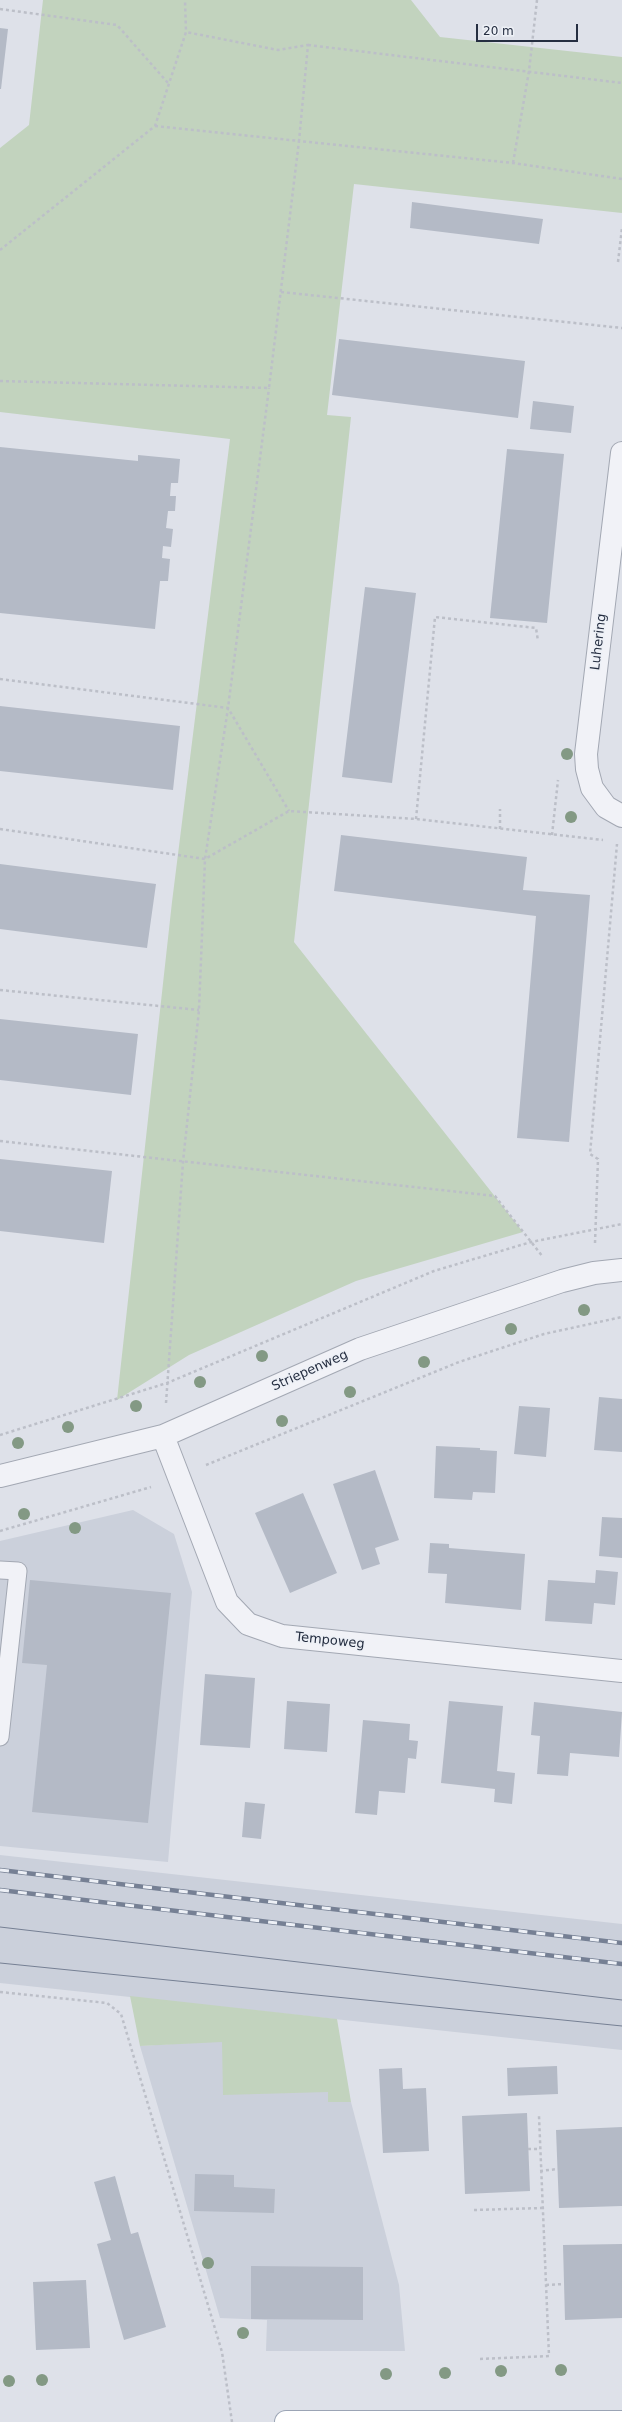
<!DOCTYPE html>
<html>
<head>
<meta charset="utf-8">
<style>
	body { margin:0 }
	#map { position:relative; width:622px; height:2422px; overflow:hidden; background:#dee1e9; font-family:"DejaVu Sans",sans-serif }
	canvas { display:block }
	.scale { position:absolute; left:476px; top:24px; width:102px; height:18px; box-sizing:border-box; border:2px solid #252e41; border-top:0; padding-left:5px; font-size:12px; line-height:14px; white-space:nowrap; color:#252e41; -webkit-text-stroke:3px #edf0f6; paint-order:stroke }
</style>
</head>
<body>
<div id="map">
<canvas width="622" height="2422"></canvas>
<div class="scale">20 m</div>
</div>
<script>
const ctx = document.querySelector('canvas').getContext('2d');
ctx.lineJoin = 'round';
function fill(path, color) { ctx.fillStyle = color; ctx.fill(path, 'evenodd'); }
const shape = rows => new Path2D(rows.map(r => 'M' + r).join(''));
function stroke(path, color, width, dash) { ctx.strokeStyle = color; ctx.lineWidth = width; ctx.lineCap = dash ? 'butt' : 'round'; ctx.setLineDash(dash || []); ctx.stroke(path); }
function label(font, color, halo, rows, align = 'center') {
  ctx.font = font + ' "DejaVu Sans",sans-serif'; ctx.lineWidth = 3; ctx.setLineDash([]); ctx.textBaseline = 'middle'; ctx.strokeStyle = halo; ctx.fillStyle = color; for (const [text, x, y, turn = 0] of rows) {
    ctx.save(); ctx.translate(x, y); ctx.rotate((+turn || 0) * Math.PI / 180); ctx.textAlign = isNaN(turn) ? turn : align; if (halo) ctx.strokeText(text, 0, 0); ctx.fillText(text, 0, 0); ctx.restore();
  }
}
const built = shape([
	[133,1510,174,1534,192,1592,168,1862,0,1846,0,1541],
	[0,1855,622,1924,622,2050,0,1983],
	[222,2041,328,2092,328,2102,351,2102,399,2285,405,2351,266,2351,267,2320,220,2318,140,2046]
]);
const green = shape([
	[43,0,411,0,440,37,622,57,622,213,354,184,327,415,351,417,294,942,523,1232,356,1281,189,1355,117,1400,172,902,230,439,0,412,0,148,29,125],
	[130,1996,337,2019,351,2102,328,2102,328,2092,223,2095,222,2042,140,2046]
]);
const building = shape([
	[0,28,8,29,1,89,0,89],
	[412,202,543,219,539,244,410,228],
	[339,339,525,361,518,418,332,395],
	[533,401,574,406,571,433,530,429],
	[0,447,138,461,138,455,180,459,178,483,171,483,170,496,176,496,175,511,168,511,166,528,173,529,171,547,163,546,162,558,170,559,168,581,160,581,155,629,0,613],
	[507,449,564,454,547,623,490,618],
	[365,587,416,593,392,783,342,777],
	[0,706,180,726,173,790,0,771],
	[341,835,527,857,523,890,590,895,569,1142,517,1138,536,916,334,891],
	[0,864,156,884,147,948,0,929],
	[0,1019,138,1034,131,1095,0,1080],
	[0,1159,112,1171,104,1243,0,1231],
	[599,1397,622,1399,622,1452,594,1450],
	[519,1406,550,1408,546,1457,514,1454],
	[436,1446,480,1448,480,1450,497,1451,495,1493,473,1492,472,1500,434,1498],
	[375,1470,399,1540,375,1548,380,1564,362,1570,333,1484],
	[303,1493,337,1573,290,1593,255,1513],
	[602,1517,622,1518,622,1558,599,1556],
	[430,1543,449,1544,449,1548,525,1554,521,1610,445,1603,447,1574,428,1573],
	[596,1570,618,1572,615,1605,594,1603,592,1624,545,1621,548,1580,595,1583],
	[30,1580,171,1593,148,1823,32,1812,47,1665,22,1663],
	[205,1674,255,1678,250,1748,200,1745],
	[287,1701,330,1704,327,1752,284,1749],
	[449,1701,503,1706,497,1771,515,1773,512,1804,494,1802,495,1789,441,1783],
	[534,1702,622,1712,619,1757,570,1753,568,1776,537,1774,540,1736,531,1735],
	[363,1720,410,1724,409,1740,418,1741,416,1759,408,1758,405,1793,379,1791,377,1815,355,1813],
	[245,1802,265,1804,261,1839,242,1837],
	[557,2066,558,2094,508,2096,507,2068],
	[402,2068,403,2089,426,2088,429,2151,383,2153,379,2069],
	[527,2113,530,2191,465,2194,462,2116],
	[622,2127,622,2206,559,2208,556,2130],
	[195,2174,234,2175,234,2187,275,2189,274,2213,194,2211],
	[115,2176,131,2234,138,2232,166,2327,124,2340,97,2244,111,2240,94,2182],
	[622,2244,622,2318,565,2320,563,2245],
	[251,2266,363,2267,363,2320,251,2319],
	[86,2280,90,2348,36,2350,33,2282]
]);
const path = shape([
	[0,9,117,25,168,83],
	[308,45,622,83],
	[155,126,299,141,308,45,278,50,186,32],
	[513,163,529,71,537,0],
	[0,250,155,126,186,32,185,0],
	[618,262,622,228],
	[281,292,622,328],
	[0,381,269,388,299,141,513,163,622,179],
	[0,679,228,708,289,811],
	[416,819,435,617,536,628,538,641],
	[0,829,205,859,289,811,416,819,603,840],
	[500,829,500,809],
	[552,835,558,780],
	[0,990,199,1010],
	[0,1141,495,1196,543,1257],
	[595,1243,598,1159,590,1154,617,844],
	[166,1403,183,1162,199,1010,205,859,228,708,269,388],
	[0,1435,167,1383,434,1271,531,1242,622,1224],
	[206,1465,459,1362,544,1334,622,1317],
	[0,1531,151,1487],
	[0,1992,107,2003,121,2014,222,2352,232,2422],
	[528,2149,539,2149],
	[540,2171,558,2169],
	[474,2210,542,2208],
	[546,2285,564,2284],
	[480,2359,549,2356,539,2116]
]);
const lane = shape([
	[0,1570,18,1571,0,1737]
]);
const street = shape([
	[622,453,586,754,587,769,592,788,606,807,622,816],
	[163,1436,227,1602,248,1624,282,1636,622,1671],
	[0,1476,163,1436,360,1349,562,1281,594,1273,622,1270]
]);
const primary = shape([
	[286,2422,622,2422]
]);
const tram = shape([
	[0,1927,622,2000],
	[0,1963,622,2026]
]);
const rail = shape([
	[0,1870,622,1943],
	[0,1890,622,1964]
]);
const trees = [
	[567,754],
	[571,817],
	[584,1310],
	[511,1329],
	[262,1356],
	[424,1362],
	[200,1382],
	[350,1392],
	[136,1406],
	[282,1421],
	[68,1427],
	[18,1443],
	[24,1514],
	[75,1528],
	[208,2263],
	[243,2333],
	[561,2370],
	[501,2371],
	[445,2373],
	[386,2374],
	[42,2380],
	[9,2381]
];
const streetNames = [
	["Luhering",599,642,-83],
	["Striepenweg",310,1371,-24],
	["Tempoweg",330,1641,6]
];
fill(built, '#cbd0db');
fill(green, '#c2d3be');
fill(building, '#b4bac6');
stroke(lane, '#a3a8b3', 19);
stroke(street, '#a3a8b3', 24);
stroke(primary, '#9ca5b5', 24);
stroke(path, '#bcbfc8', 2.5, [3, 3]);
stroke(lane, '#f1f2f7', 17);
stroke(street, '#f1f2f7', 22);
stroke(primary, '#fff', 22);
stroke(tram, '#768094', 1);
stroke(rail, '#768094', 4.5);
stroke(rail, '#edf0f6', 3, [9]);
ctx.fillStyle = '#839984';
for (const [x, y] of trees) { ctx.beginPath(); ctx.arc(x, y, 6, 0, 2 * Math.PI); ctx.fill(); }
label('13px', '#252e41', '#edf0f6', streetNames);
</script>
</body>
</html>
